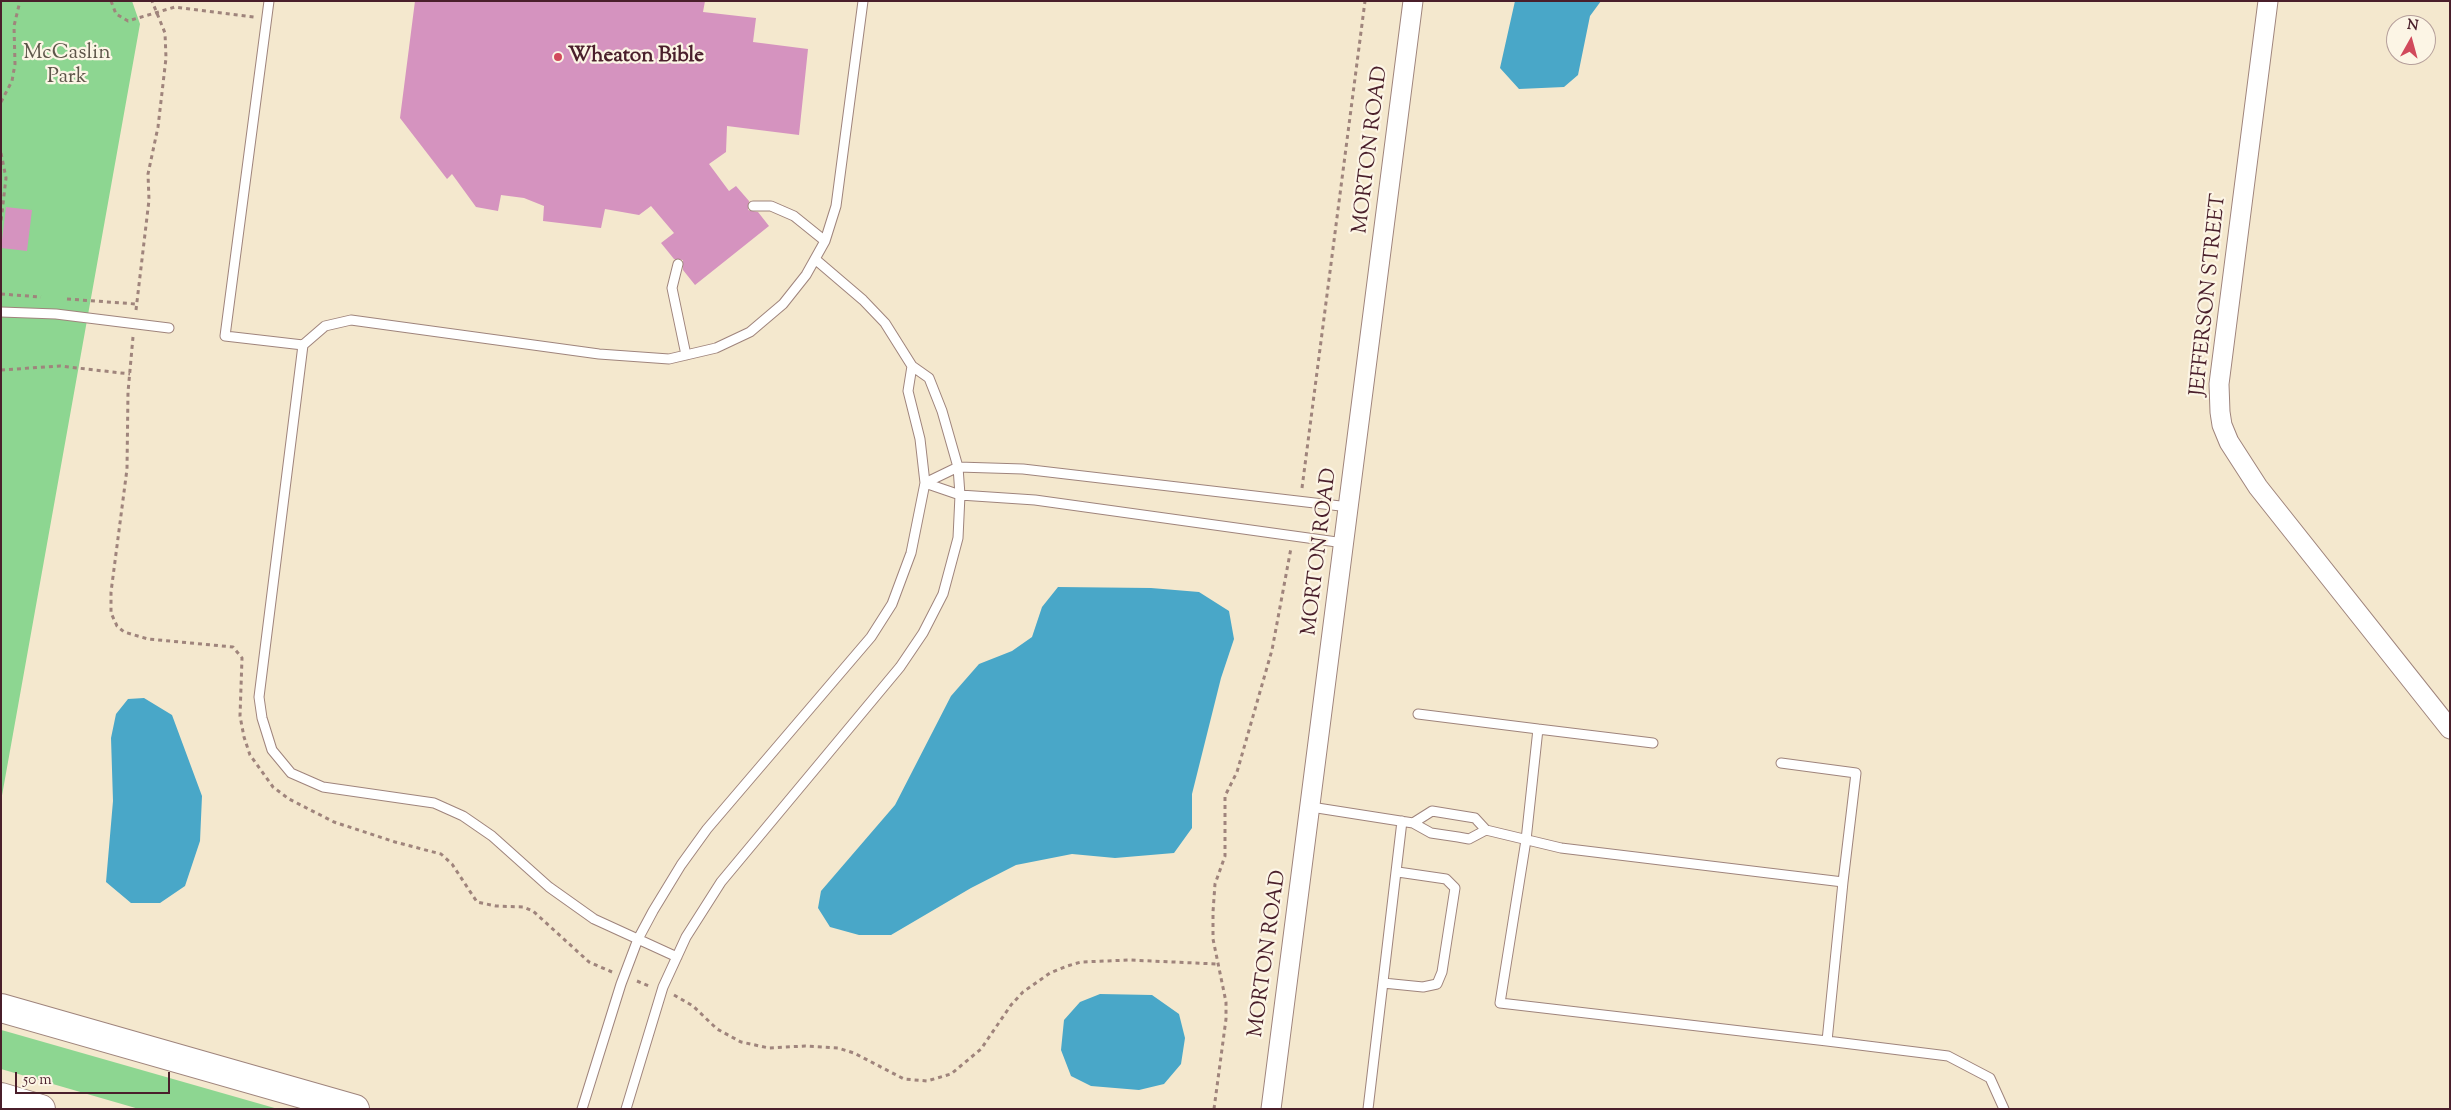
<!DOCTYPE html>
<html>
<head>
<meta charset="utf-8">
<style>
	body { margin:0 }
	#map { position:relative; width:2451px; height:1110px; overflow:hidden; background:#f4e8ce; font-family:"Sorts Mill Goudy",serif }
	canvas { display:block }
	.frame { position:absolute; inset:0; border:2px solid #4a1f2b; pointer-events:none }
	.north { position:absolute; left:2386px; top:15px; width:50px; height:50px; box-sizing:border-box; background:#fcf5e5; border:1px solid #b59f9b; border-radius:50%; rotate:7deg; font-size:14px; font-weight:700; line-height:20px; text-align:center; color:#4a1f2b }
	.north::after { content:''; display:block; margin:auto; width:18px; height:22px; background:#d1495b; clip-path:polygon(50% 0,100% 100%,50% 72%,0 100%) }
	.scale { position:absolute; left:15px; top:1072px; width:155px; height:22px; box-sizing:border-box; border:2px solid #4a1f2b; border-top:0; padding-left:6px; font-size:15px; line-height:18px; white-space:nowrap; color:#4a1f2b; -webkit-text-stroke:4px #fcf5e5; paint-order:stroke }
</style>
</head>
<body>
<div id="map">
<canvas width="2451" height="1110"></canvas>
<div class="frame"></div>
<div class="north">N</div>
<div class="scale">50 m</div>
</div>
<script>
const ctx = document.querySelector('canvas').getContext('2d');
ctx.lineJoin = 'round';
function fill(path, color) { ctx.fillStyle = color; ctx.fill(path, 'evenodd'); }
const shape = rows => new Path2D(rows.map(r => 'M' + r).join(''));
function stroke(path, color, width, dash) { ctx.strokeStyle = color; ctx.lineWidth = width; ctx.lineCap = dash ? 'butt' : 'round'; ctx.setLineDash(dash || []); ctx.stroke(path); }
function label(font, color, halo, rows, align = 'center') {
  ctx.font = font + ' "Sorts Mill Goudy",serif'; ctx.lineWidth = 4.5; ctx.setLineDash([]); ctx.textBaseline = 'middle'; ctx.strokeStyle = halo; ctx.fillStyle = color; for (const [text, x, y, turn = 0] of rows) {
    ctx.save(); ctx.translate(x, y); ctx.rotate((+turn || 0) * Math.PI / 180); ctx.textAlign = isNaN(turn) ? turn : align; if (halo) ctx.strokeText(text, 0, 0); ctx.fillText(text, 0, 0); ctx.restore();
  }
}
const green = shape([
	[1,1,132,1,140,24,1,801],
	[1,1030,5,1031,278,1109,139,1109,1,1069]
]);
const water = shape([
	[1515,1,1601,1,1590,16,1578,75,1564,87,1519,89,1500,68],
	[1058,587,1151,588,1199,592,1229,611,1234,639,1221,678,1192,794,1192,828,1174,853,1115,858,1072,854,1016,865,971,888,891,935,859,935,830,927,818,908,821,891,895,805,951,696,979,664,1012,651,1032,637,1042,607],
	[144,698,172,715,202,796,200,841,185,886,160,903,131,903,106,882,113,801,111,738,116,714,128,699],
	[1100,994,1152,995,1179,1014,1185,1038,1181,1064,1164,1084,1139,1090,1091,1086,1071,1076,1061,1050,1064,1020,1080,1002]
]);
const building = shape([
	[415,1,705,1,703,12,756,18,753,42,808,49,799,135,727,126,726,152,709,164,729,191,736,186,749,201,748,210,758,212,769,226,695,285,683,270,683,260,674,259,661,243,674,233,651,206,639,215,605,209,601,228,543,221,544,206,524,198,501,195,498,211,476,207,452,174,447,179,400,118],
	[6,207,32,210,27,251,1,248]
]);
const path = shape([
	[111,1,116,14,128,21,175,7,254,17],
	[1,102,12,81,15,64,14,26,20,1],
	[1,153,6,178,1,221],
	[1,294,41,297],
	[67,299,136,304],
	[136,310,149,200,148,174,158,127,166,58,165,33,152,1],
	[133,337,128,392,127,469,111,592,111,613,117,626,124,632,148,639,233,647,242,658,240,716,244,737,250,755,273,787,289,799,334,822,395,842,441,854,452,864,477,902,496,906,523,907,533,911,589,962,612,972],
	[1,370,60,366,130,374],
	[1302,488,1365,1],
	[637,981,649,986],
	[674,995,693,1006,717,1029,741,1042,769,1048,805,1046,838,1048,854,1053,904,1079,927,1081,951,1074,981,1049,1011,1005,1023,992,1050,973,1067,966,1081,962,1129,960,1217,964],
	[1214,1109,1226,1019,1226,1002,1213,939,1213,912,1215,884,1225,856,1225,796,1237,772,1272,650,1291,548]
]);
const service = shape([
	[269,1,225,336,303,345],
	[753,206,771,206,794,216,825,241],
	[678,264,672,288,686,355],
	[1,312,56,314,169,328],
	[925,483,958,467,1023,469,1349,507],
	[925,483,960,495,1035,500,1344,543],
	[1418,714,1538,729,1526,840,1500,1003,1827,1041,1843,882],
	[1538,729,1653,743],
	[1311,807,1413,823,1431,833,1458,837,1469,839,1486,830],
	[1413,823,1432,811,1475,818,1486,830,1561,848,1843,882,1856,773,1781,763],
	[677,957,594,919,549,887,492,836,463,816,434,803,323,787,291,773,272,750,262,718,259,697,303,345,325,326,351,320,599,354,669,359,716,348,750,332,783,304,806,275,825,241,836,206,863,1],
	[1383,983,1423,987,1437,984,1442,972,1455,888,1446,879,1398,872],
	[1827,1041,1948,1056,1990,1078,2004,1109],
	[582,1109,621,984,638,939,653,911,681,865,707,829,871,637,892,604,911,553,925,483,920,439,908,391,912,366],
	[626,1109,663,987,686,937,721,882,900,667,923,633,943,594,958,538,960,495,958,467,942,411,929,378,912,366,885,323,863,300,815,259],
	[1368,1109,1402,821]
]);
const minor = shape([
	[2268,1,2219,384,2220,412,2222,425,2229,442,2258,487,2450,729],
	[1271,1109,1413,1]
]);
const primary = shape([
	[1,1008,355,1109],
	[1,1097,41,1109]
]);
const markers = [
	[558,57,5,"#d1495b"]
];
const parkNames = [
	["McCaslin",67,54],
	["Park",67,78]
];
const poiNames = [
	["Wheaton Bible",568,57]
];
const streetNames = [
	["MORTON ROAD",1372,150,-83],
	["JEFFERSON STREET",2210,295,-84],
	["MORTON ROAD",1321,552,-83],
	["MORTON ROAD",1269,954,-82]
];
fill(green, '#8dd691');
fill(water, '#49a7c8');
fill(building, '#d593bf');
stroke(service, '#9f847c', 11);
stroke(minor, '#9f847c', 21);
stroke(primary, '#9f847c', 30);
stroke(path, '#9f847c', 3, [4, 4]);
stroke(service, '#fff', 9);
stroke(minor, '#fff', 19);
stroke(primary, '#fff', 28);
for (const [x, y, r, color] of markers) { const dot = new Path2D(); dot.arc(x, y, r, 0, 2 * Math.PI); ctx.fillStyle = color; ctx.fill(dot); stroke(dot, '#fcf5e5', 2); }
label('21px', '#5e564a', '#fcf5e5', parkNames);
label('bold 21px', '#4a1f2b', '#fcf5e5', poiNames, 'left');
label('21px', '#4a1f2b', '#fcf5e5', streetNames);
</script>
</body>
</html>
